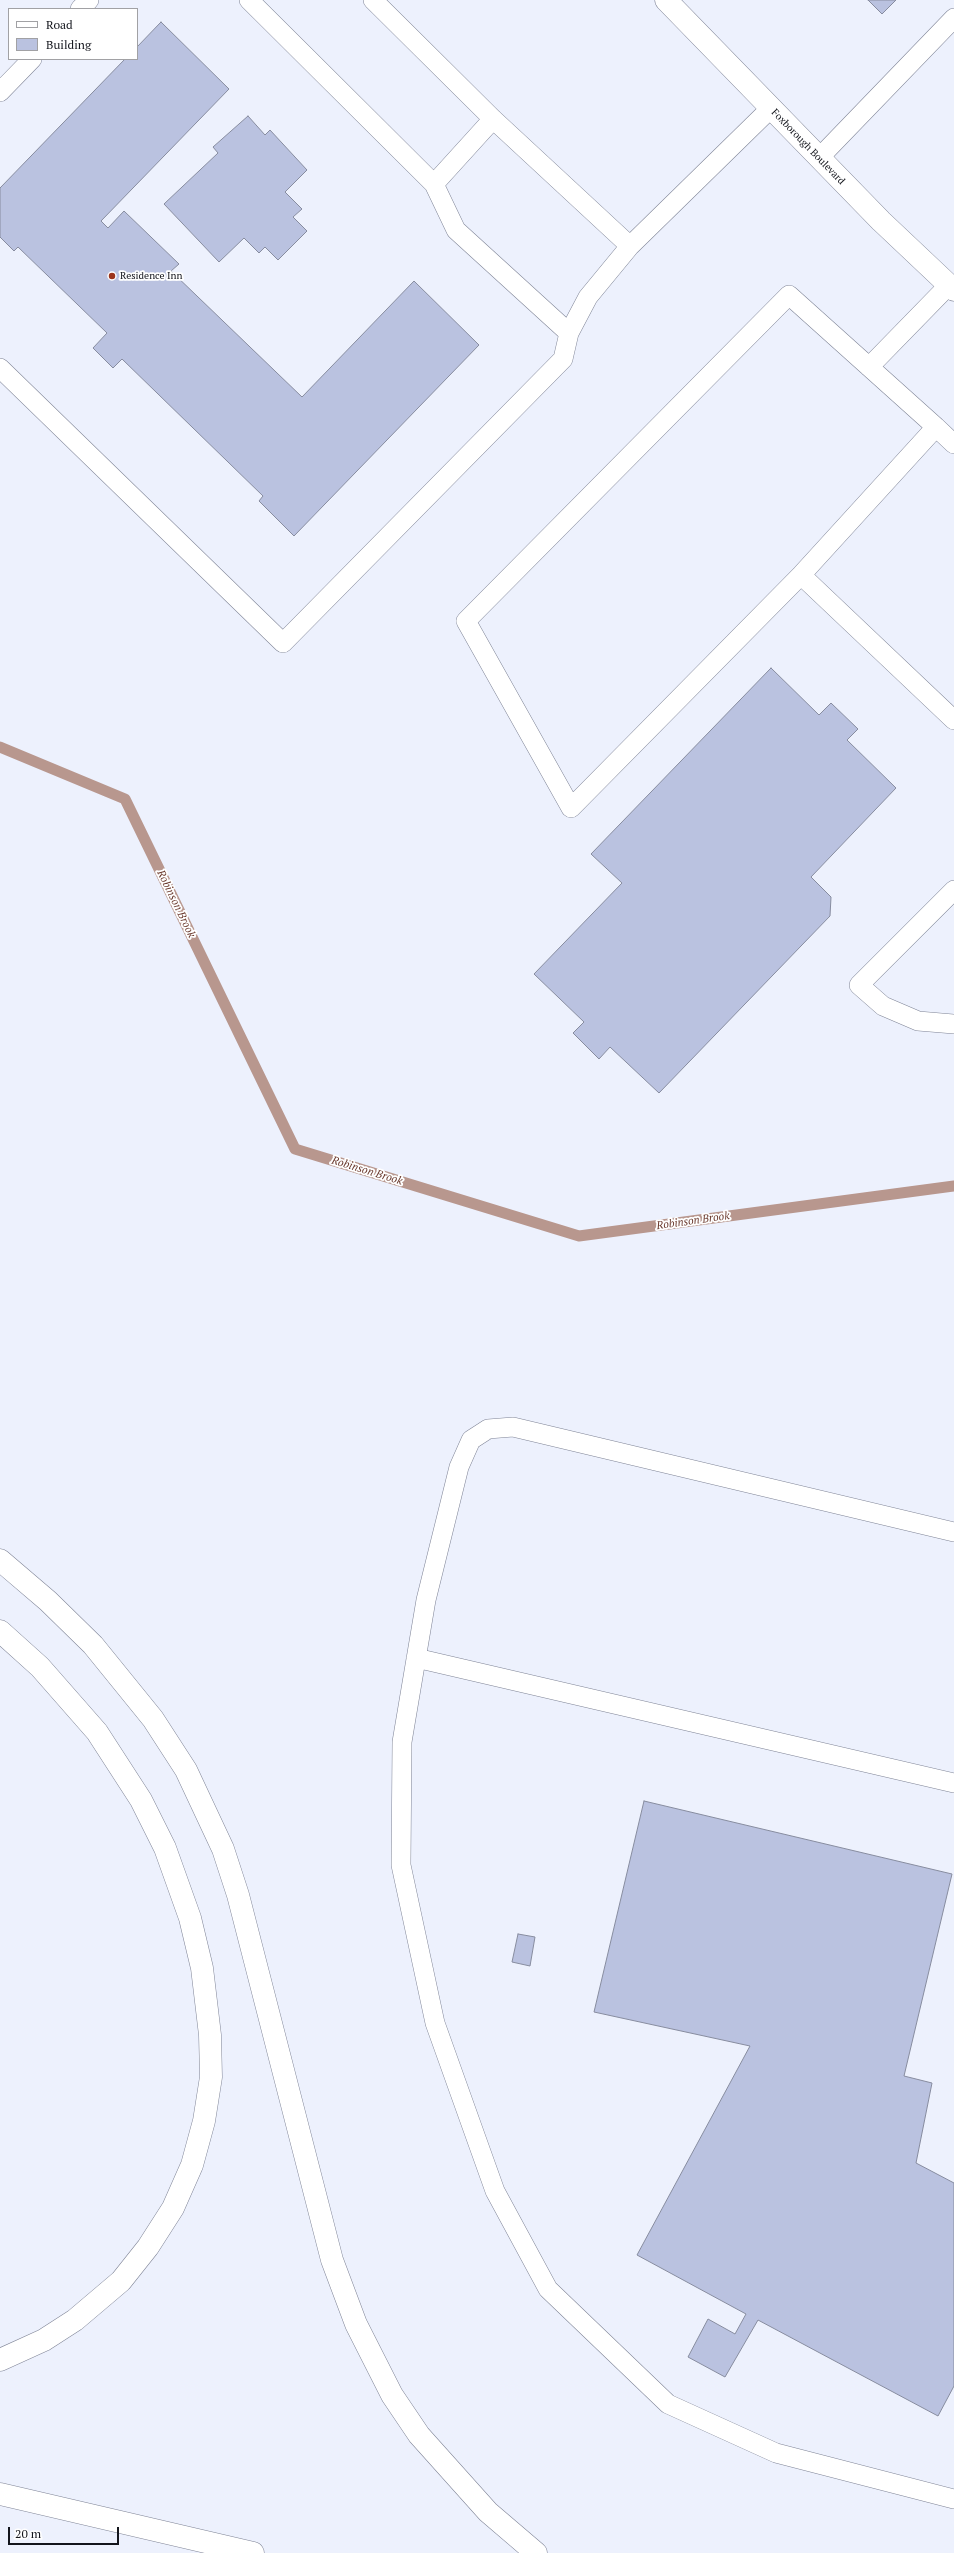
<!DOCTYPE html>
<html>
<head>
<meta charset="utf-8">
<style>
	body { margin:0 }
	#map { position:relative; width:954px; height:2553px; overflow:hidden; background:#edf1fd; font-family:"PT Serif",serif }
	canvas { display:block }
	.legend { position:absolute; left:8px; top:8px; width:130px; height:52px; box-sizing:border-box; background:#fff; border:1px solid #a1a1a4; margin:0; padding:5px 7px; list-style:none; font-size:12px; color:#13151c }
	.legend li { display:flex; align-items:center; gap:8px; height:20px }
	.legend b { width:20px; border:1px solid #a1a1a4 }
	.scale { position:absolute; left:8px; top:2527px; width:111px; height:18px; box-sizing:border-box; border:2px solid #13151c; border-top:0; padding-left:5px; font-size:12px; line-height:14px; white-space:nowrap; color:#13151c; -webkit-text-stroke:3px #fff; paint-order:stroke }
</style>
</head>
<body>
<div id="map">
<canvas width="954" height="2553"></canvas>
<ul class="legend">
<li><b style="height:5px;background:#fff"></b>Road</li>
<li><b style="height:11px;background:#bac2e0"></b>Building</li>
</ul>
<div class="scale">20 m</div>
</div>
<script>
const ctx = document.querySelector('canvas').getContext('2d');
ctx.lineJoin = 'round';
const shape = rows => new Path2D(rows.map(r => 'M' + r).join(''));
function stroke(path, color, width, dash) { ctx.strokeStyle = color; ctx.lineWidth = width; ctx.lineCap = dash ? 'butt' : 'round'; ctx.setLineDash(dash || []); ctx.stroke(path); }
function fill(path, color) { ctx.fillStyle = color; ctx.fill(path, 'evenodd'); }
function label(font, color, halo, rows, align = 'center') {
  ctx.font = font + ' "PT Serif",serif'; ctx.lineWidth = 3.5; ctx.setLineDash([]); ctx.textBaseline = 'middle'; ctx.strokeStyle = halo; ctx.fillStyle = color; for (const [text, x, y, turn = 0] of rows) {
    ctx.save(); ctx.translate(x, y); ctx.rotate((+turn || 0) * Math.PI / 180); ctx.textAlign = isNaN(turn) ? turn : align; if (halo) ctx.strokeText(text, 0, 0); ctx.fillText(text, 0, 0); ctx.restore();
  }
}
const stream = shape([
	[0,747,125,799,295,1149,579,1236,954,1186]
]);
const building = shape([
	[868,0,896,0,882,14,868,0],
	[161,22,229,89,101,221,108,228,124,211,179,264,171,271,302,397,414,281,479,345,294,536,259,501,263,496,122,359,113,368,93,348,107,333,18,247,14,251,0,237,0,188,125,59,137,59,137,47,161,22],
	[248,116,265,135,270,130,307,170,285,192,302,209,293,217,307,231,278,260,265,247,259,253,244,238,219,262,164,204,218,153,213,147,248,116],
	[771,668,819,715,831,703,858,729,847,740,896,788,811,877,831,897,830,916,659,1093,610,1047,599,1059,573,1033,584,1022,534,974,622,883,591,854,771,668],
	[644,1801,952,1874,904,2076,932,2083,916,2163,954,2183,954,2386,938,2416,758,2320,725,2377,688,2357,708,2319,735,2334,746,2314,637,2255,750,2046,594,2012,644,1801],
	[518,1934,535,1937,530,1966,512,1962,518,1934]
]);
const service = shape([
	[249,0,434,184,456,230,569,333],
	[373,0,493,119,630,246],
	[80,9,89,0],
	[0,92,32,59],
	[819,158,954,18],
	[434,184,493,119],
	[789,295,936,427,801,575,571,808,466,621,789,295],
	[869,367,949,285],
	[0,368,283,643,563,359,569,333,588,297,630,246,771,108],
	[936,427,954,444],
	[801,575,954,720],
	[954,890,859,985,883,1006,918,1021,954,1024],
	[954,1532,513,1427,488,1429,471,1440,459,1467,426,1600,402,1742,401,1865,435,2023,495,2191,548,2289,668,2404,776,2453,954,2499],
	[416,1658,954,1783]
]);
const minor = shape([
	[666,0,881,221,954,290]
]);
const trunk = shape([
	[0,2494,253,2553]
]);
const motorway = shape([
	[0,1560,48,1601,93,1645,153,1719,186,1770,223,1849,238,1895,332,2260,356,2324,392,2395,419,2435,488,2512,536,2553],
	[0,1631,40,1667,97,1732,141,1800,165,1848,190,1918,202,1968,210,2035,211,2077,204,2121,192,2165,173,2208,148,2247,121,2281,75,2320,44,2340,0,2360]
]);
const markers = [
	[112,276,4,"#9c341b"]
];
const streetNames = [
	["Foxborough Boulevard",808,147,46]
];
const poiNames = [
	["Residence Inn",120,276]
];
const waterNames = [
	["Robinson Brook",176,904,64],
	["Robinson Brook",367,1171,17],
	["Robinson Brook",693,1221,-8]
];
stroke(stream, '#b8978e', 11);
fill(building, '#bac2e0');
stroke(building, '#878c9f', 1);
stroke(service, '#7f8496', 20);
stroke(minor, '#7f8496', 23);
stroke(trunk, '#7f8496', 23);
stroke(motorway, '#7f8496', 23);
stroke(service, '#fff', 19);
stroke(minor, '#fff', 22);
stroke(trunk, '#fff', 22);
stroke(motorway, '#fff', 22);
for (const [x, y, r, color] of markers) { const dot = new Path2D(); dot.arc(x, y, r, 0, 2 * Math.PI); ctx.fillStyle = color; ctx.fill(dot); stroke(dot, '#fff', 1.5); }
label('10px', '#13151c', '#fff', streetNames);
label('10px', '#13151c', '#fff', poiNames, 'left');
label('italic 11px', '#6a392d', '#fff', waterNames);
</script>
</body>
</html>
